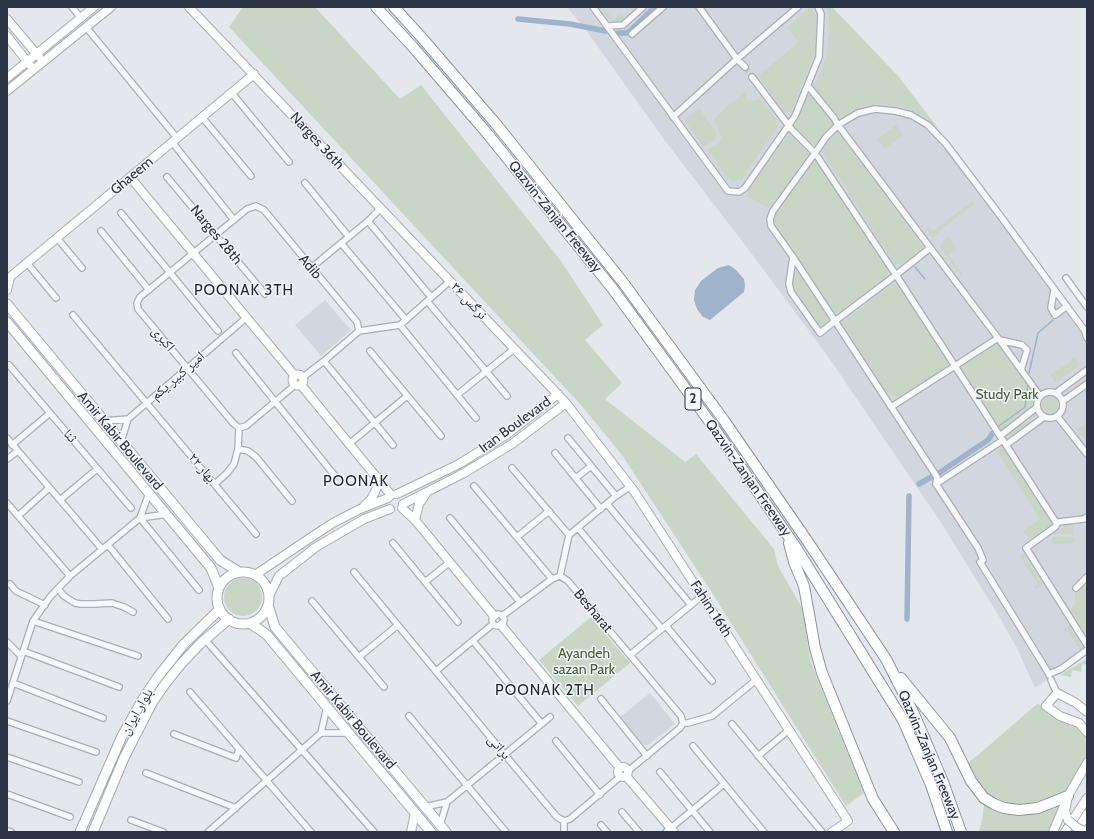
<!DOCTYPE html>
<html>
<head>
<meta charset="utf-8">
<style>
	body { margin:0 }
	#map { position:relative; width:1094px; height:839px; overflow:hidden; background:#e4e7ec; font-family:Cabin,sans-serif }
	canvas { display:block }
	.frame { position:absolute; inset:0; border:8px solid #2b3445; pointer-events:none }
</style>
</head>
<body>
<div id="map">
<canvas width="1094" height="839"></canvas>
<div class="frame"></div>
</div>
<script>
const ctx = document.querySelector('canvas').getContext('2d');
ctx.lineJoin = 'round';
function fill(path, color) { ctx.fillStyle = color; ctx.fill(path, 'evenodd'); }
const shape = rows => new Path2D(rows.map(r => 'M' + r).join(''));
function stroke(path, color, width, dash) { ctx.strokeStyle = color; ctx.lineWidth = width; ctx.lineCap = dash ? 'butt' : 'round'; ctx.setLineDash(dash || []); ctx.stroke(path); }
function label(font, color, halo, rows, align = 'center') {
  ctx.font = font + ' Cabin,"Noto Naskh Arabic",sans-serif'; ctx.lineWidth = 3; ctx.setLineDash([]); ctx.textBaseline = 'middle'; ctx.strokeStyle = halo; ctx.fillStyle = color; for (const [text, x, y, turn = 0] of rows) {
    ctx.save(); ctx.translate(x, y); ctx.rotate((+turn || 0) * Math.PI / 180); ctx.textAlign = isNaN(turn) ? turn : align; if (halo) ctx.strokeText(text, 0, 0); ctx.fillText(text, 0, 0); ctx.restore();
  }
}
const built = shape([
	[567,7,832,7,898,76,1087,327,1087,654,1035,688,1017,648,1000,618,940,521,827,355,742,241,663,138,586,30],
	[325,300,351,330,321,356,295,325],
	[650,693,675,724,648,745,643,745,620,717]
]);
const green = shape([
	[243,7,315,7,400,99,421,85,561,261,603,325,585,340,622,383,605,399,685,462,696,454,774,549,778,566,802,608,811,663,864,793,846,806,709,588,622,455,581,405,229,27],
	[600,7,603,7,613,20,621,14,627,20,620,23,612,23],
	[810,7,816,15,816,50,791,112,785,113,758,76,799,42,787,28],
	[826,7,832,7,898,76,938,128,921,114,903,107,883,104,865,106,838,118,814,86,818,78,827,54,829,32,828,11],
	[746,90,747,99,750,101,756,100,759,98,774,116,779,125,742,179,733,182,725,175,707,150,716,145,722,138,714,120,716,117,729,104,734,102],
	[808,95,811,95,834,124,824,134,816,146,794,127],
	[699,108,717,134,716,139,704,147,685,121,686,118],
	[896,125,903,135,884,149,877,139],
	[838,132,924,247,901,265,895,264,821,151,833,135],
	[789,134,809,154,770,209,745,195],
	[816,161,820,163,888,269,889,274,886,280,840,313,836,315,832,312,775,224,773,219,775,214,812,162],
	[970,201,974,204,945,226,933,238,926,230,929,227,933,231,969,204],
	[948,237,957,249,949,255,962,273,960,275,940,248,943,241],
	[794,267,828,316,829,319,828,322,823,326,816,324,794,290,792,284],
	[891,284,896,284,899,286,947,361,948,365,946,369,908,393,896,397,889,394,885,389,842,323],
	[997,343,1032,387,1034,394,1034,400,1032,405,1001,430,960,367],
	[1073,357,1075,358,1080,365,1059,380,1055,382,1054,381,1050,374,1070,362],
	'1042 405a8 8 0 1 1 16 0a8 8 0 1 1-16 0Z',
	[1034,415,1036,415,1036,417,1011,437,1008,436,1009,434],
	[1087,422,1087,443,1077,430],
	[1003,448,1051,521,1050,526,1029,540,1023,531,1040,519,997,452],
	[1069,523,1073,523,1073,534,1053,534],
	[1052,537,1072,537,1075,539,1074,543,1053,544],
	[1023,554,1043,585,1036,589,1034,586,1037,584,1020,556],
	'224 597a19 19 0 1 1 38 0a19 19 0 1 1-38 0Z',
	[1087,582,1087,636,1070,610,1075,604,1075,593],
	[591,617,630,663,578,706,539,660],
	[1069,626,1083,648,1080,650,1068,631,1065,632,1063,629],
	[1087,659,1087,665,1082,664,1081,672,1072,670,1071,677,1060,675],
	[1037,704,1046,706,1087,732,1087,757,1085,765,1053,832,979,832,983,815,984,798,963,766,977,756]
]);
const water = shape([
	[729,265,736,270,744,279,745,286,744,292,710,320,703,317,697,309,694,300,695,290,701,281,718,268]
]);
const stream = shape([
	[915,267,925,279],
	[1029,373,1038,333,1053,320],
	[999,426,1025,407,1028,383]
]);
const canal = shape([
	[518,19,570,24,606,31],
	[618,33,626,33,630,31,655,7],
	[939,473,988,440,992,434],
	[919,484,933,476],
	[907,619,909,496]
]);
const streetTunnel = shape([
	[745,67,752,77]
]);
const street = shape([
	[72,7,81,18],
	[593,7,728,191,739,192,745,188,795,116,819,57,821,14,818,7],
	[699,7,737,59,745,67],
	[608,26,623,25,643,7],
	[86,27,177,138],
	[632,34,663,7],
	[752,77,792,130,815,153,773,211,770,219,771,226,793,257,835,321,820,333,791,292,789,284,793,257],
	[808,86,834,118,838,125,826,137,815,153,896,275,930,248],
	[231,92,289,162],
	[202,117,251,176],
	[673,117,737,59,798,7],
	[172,142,234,220],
	[167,177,265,294],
	[305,183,349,237],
	[121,213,218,331],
	[368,221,431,297],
	[101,231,149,290],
	[57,238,82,268],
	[341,243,406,320],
	[27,263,56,298],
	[311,268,368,221,381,208],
	[1066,278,1087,307],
	[1054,290,1051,308,1055,315,1067,306],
	[427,301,507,396],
	[73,315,256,534],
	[400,325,476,418],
	[998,338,955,366,896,275,835,321,937,477,936,484,978,548,983,560,980,562,1049,674],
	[1000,340,1022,345,1027,350,1021,370],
	[370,351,441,436],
	[236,353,335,476],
	[324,361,393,445],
	[9,365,131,508],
	[303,377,324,361,359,331,400,325,450,281],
	'1037 405a13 13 0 1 1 26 0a13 13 0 1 1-26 0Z',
	[1056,393,1087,370],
	[457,395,514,349],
	[1040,396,998,338,838,125,858,113,875,109,895,111,911,115,928,125,946,144,996,210,1085,331,1087,338],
	[1063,401,1087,384],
	[891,407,955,366,1000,436],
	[1037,407,1000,436,1006,445,1044,417],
	[1057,416,1087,454],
	[104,421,128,419],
	[239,428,233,423,138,309,137,303,140,297,247,209,256,206,264,210,357,322,359,331],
	[239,428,246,426,295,385],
	[7,438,102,549],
	[568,438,616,496],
	[121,442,128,419,246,318],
	[349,444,407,396],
	[12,445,50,413],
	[1006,445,1057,524],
	[238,449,248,451,256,457,292,501],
	[555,453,601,509],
	[7,459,18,451],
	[512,468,569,535],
	[576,478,591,466],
	[215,484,227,473,234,464,238,449,239,428],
	[936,484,1003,440],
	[474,486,552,579],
	[60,500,97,469],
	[7,503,70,576],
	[607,504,691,605],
	[18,516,49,488],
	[1087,517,1084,519,1058,522,1055,527,1026,548,1087,645],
	[140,518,199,590],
	[140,518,167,514],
	[450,518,520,602],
	[578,528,662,629],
	[517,537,549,511],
	[393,543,458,622],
	[108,545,168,619],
	[354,572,505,755,557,817,564,821],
	[560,576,569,535,616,496,631,486],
	[425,582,450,562],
	[10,584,16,591,45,605],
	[1076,588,1087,577],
	[58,589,64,596,75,603,81,604,94,604,112,603,124,607,133,612],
	[312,601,384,687],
	'492 620a6 6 0 1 1 12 0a6 6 0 1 1-12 0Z',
	[502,616,552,579,560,576,568,581,681,716,683,723],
	[33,621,138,656],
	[666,626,712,681],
	[473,641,542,724],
	[7,642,21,656],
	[209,644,374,832],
	[23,651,119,687],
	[630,655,702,596],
	[359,657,398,625],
	[436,671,493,624],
	[1049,675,1049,674,1061,669,1087,650],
	[1051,680,1057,693],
	[13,683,103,718],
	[190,692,311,832],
	[601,699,647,756],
	[7,701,33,621,50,597,70,576,140,518,149,493],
	[409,716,506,832],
	[7,721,96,752],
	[732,724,822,832],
	[321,733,327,706],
	[321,733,349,733],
	[174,734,236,758,239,749],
	[556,741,600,795],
	[693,746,764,832],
	[758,756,789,730],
	[7,757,79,782],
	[628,771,680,728,683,723,688,723,712,716,756,680],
	[660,772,710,832],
	[146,773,236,808],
	[7,794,70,817],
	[425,807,447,802,550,717],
	[622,812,639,832],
	[131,820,163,832],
	[564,821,570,819,621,776],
	[440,825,447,802],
	[601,825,607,832],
	[7,831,11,832],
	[208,832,321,733],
	[564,832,564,821],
	[666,832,724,784]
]);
const secondary = shape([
	[189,7,566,403,512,444,464,473,403,504],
	[7,19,39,57],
	[7,36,30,65],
	[7,78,94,7],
	[7,91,111,7],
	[130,177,295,376],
	[10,277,254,74],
	[7,290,10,277],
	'292.5 380a5.5 5.5 0 1 1 11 0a5.5 5.5 0 1 1-11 0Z',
	[301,385,391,495],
	[566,403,634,491,848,821,832,832],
	[397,494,459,464,506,435,558,394],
	[364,506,371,499,375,492,378,484,377,477],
	[402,508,415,520,494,616],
	[415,520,419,504,426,494],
	[255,575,310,538,333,523,360,509,388,498],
	[269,596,279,576,316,547,364,519,390,509],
	[501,625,620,768],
	[1087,712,1076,703,1057,693,1046,706,1060,716,1079,723,1087,732],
	'618 772a5 5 0 1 1 10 0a5 5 0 1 1-10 0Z',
	[626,776,674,832],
	[1068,820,1065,811,1068,796,1087,763],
	[411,832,415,813],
	[1053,832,1064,806],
	[1065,832,1087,798],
	[1076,832,1087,814]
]);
const primary = shape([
	[7,304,220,560,239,572],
	[7,322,211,568,219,588],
	'217 598a26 26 0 1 1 52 0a26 26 0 1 1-52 0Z',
	[268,605,275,627,446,832],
	[250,623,267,635,431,832],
	[80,832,122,736,143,699,157,678,183,645,220,609],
	[93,832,124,758,152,703,165,684,181,664,201,643,229,619]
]);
const highway = shape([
	[376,7,413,47,486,132,612,288,712,425,795,546,903,720,931,785,947,832],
	[394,7,423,39,496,124,622,281,723,419,806,539,886,659,914,714,943,782,961,832],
	[789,543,794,562,804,586,815,648,822,673,873,799,894,832],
	[901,678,950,738,971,781,984,798,994,804,1004,808,1019,810,1038,808,1068,796]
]);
const secondaryBridge = shape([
	[1068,820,1076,827,1082,830]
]);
const shields = [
	[693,399,16]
];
const shieldNames = [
	["2",693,399]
];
const streetNames = [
	["Narges 36th",317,141,47],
	["Ghaeem",132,176,-40],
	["Qazvin-Zanjan Freeway",555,217,51],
	["Narges 28th",216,235,50],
	["Adib",310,267,50],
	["نرگس ۳۶",469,301,47],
	["اکبری",163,339,50],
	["امیر کبیر یکم",178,376,-41],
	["Iran Boulevard",515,425,-36],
	["ثنا",70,436,49],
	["Amir Kabir Boulevard",120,441,50],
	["بهار ۲۲",202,468,50],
	["Qazvin-Zanjan Freeway",748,478,55],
	["Fahim 16th",711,609,57],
	["Besharat",593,611,50],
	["بلوار ایران",137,712,-60],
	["Amir Kabir Boulevard",353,720,50],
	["براتی",499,747,50],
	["Qazvin-Zanjan Freeway",929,755,67]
];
const parkNames = [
	["Study Park",1007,395],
	["Ayandeh",584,654],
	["sazan Park",584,670]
];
const neighbourhoodNames = [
	["POONAK 3TH",244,291],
	["POONAK",356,482],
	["POONAK 2TH",545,691]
];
fill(built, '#d2d6de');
fill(green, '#c9d6c5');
fill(water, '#9fb4cc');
stroke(stream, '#9fb4cc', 1.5);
stroke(canal, '#9fb4cc', 5.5);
stroke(streetTunnel, '#bfc3cb', 5.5, [5.5, 3]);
stroke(street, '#a9aeb7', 8);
stroke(secondary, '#a9aeb7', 10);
stroke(primary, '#a3abb8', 11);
stroke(highway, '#8b94a3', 12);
stroke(street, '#f7f8fa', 5.5);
stroke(secondary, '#fff', 8);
stroke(primary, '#fff', 9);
stroke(highway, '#fff', 10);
stroke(secondaryBridge, '#a9aeb7', 10, []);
stroke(secondaryBridge, '#fff', 8);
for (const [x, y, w] of shields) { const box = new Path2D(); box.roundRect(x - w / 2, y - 11, w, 22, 3); ctx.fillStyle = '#f4f6f9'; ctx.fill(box); stroke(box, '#2b3445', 1); }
label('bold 13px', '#2b3445', null, shieldNames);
label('14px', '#2b3445', '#f4f6f9', streetNames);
label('14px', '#3f6138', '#f4f6f9', parkNames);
ctx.letterSpacing = '1px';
label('15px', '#1d2536', '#f4f6f9', neighbourhoodNames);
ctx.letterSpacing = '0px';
</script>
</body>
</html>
